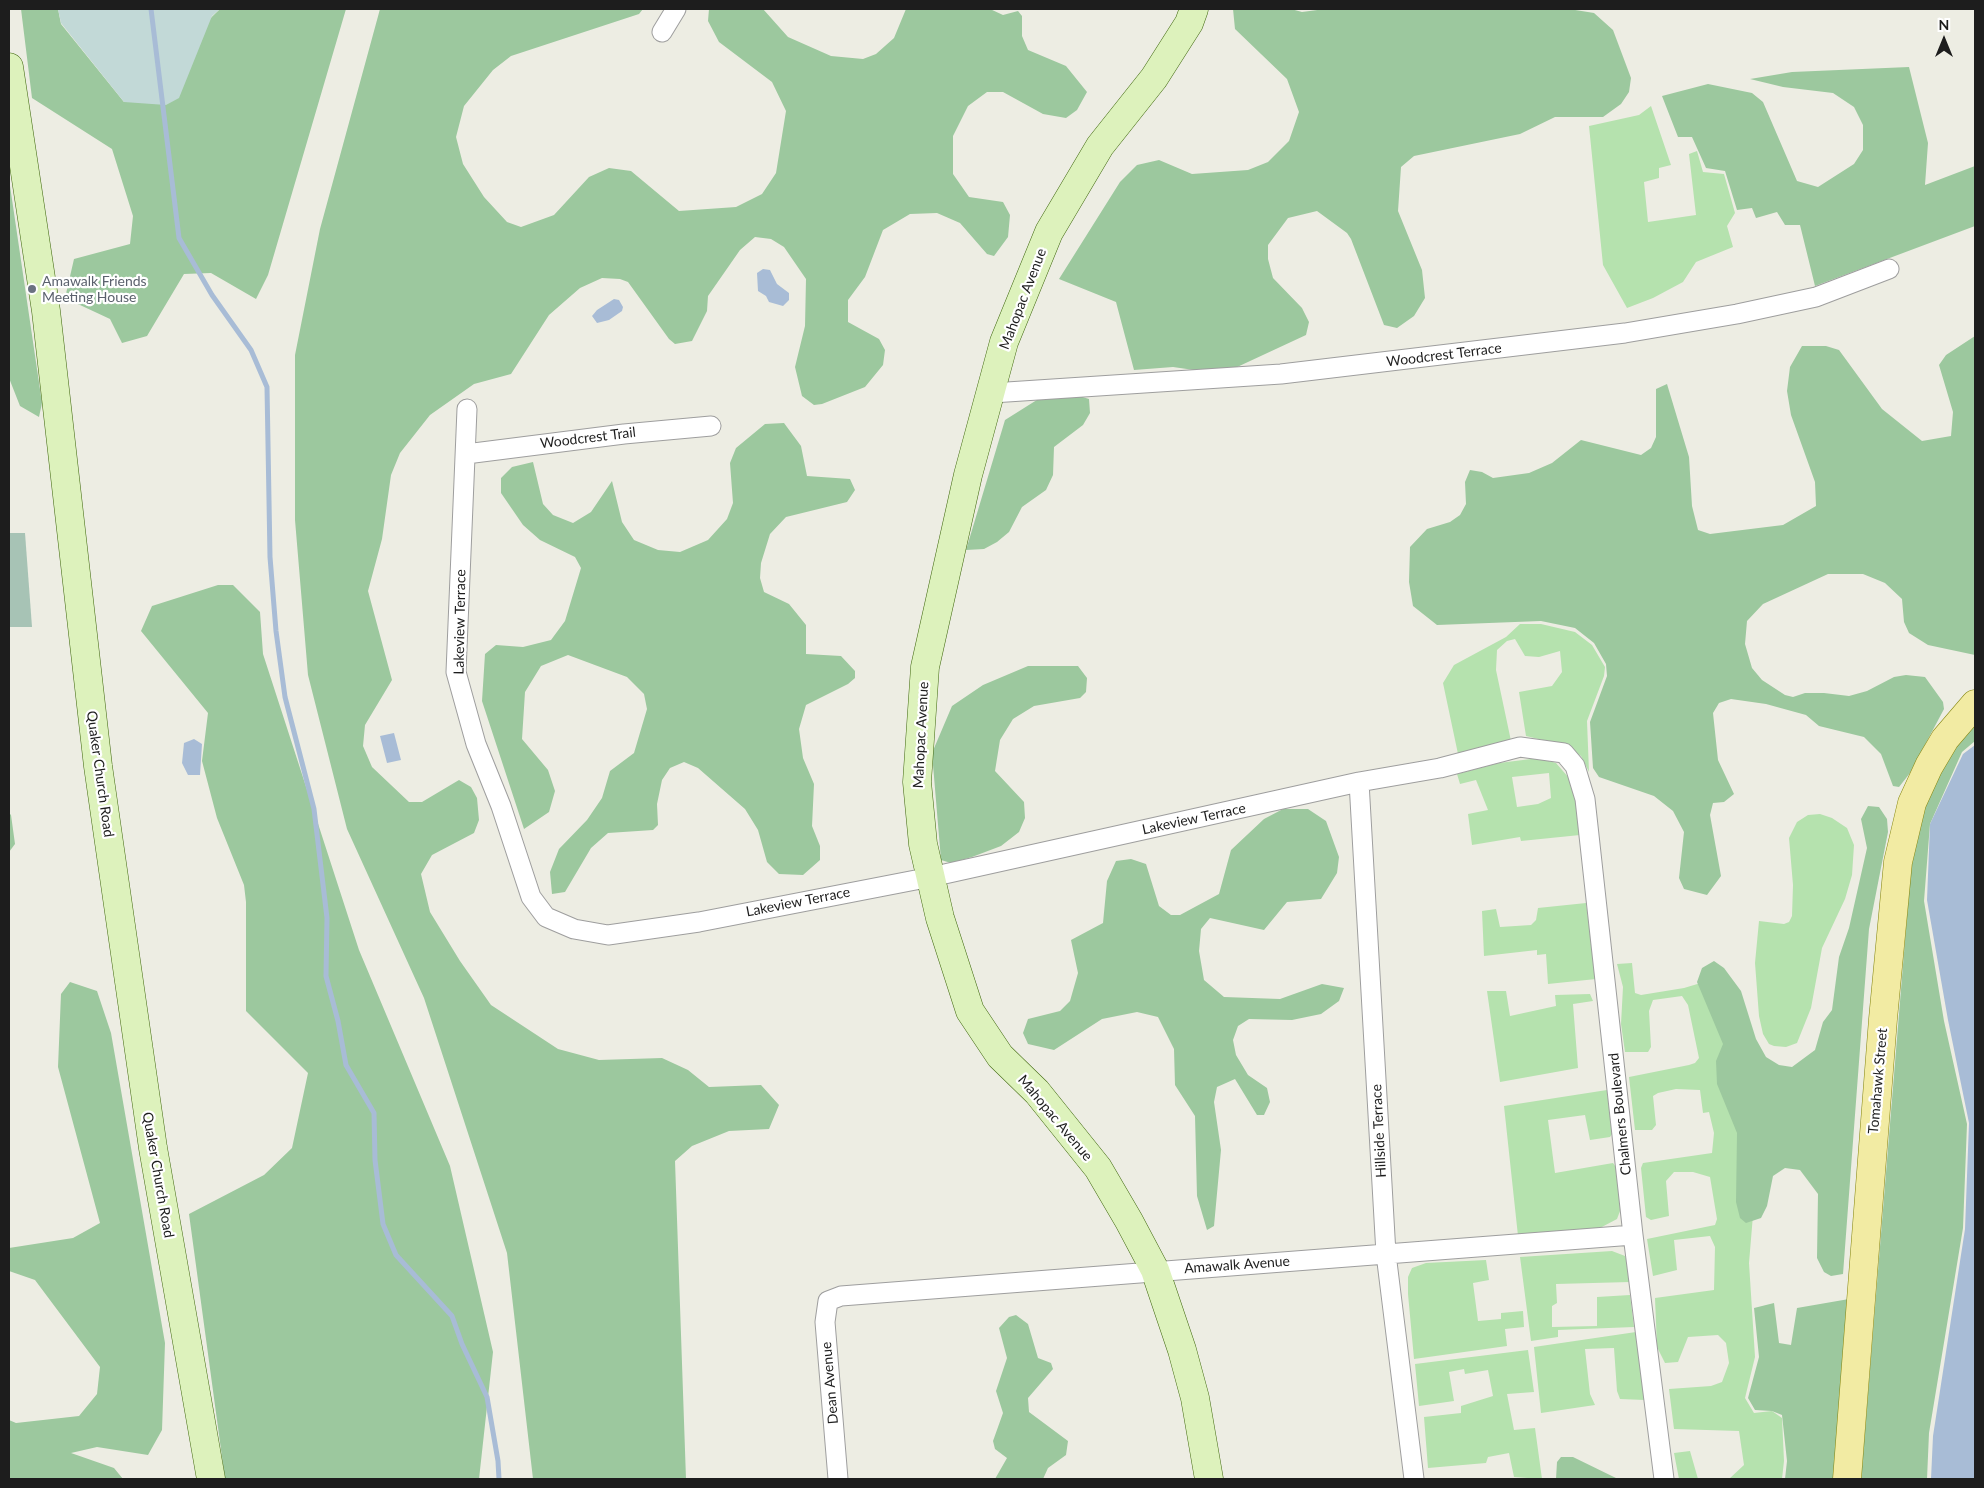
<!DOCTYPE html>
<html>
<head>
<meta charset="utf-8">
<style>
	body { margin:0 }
	#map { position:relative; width:1984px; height:1488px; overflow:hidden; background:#edede3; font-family:Lato,sans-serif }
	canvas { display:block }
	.frame { position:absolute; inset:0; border:10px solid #1d1d1d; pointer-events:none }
	.north { position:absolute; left:1919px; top:15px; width:50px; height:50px; -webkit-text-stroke:4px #fff; paint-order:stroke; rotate:0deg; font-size:14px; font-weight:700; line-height:20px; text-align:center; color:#1d1d1d }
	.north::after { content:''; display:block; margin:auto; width:18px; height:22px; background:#1d1d1d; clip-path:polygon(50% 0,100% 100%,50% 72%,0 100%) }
</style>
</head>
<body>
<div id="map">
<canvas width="1984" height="1488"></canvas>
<div class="frame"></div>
<div class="north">N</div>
</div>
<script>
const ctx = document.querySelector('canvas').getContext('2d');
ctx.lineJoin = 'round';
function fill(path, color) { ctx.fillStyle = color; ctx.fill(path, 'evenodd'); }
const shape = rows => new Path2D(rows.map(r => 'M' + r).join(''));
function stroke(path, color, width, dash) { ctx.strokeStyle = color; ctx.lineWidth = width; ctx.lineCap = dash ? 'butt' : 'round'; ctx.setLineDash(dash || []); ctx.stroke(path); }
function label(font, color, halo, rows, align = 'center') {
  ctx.font = font + ' Lato,sans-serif'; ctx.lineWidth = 4.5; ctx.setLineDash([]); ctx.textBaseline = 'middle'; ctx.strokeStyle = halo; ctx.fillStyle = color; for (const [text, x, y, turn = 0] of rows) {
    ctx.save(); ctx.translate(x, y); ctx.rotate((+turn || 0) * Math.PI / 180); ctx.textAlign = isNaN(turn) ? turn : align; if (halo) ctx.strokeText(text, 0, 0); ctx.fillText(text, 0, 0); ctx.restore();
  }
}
const grass = shape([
	[1651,106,1671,165,1659,168,1659,178,1644,182,1648,222,1696,215,1689,154,1697,151,1703,172,1724,174,1735,213,1727,226,1733,247,1696,262,1683,282,1653,298,1627,308,1603,265,1589,126,1639,115],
	[1520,624,1541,624,1575,632,1592,645,1605,667,1604,676,1587,721,1589,772,1581,756,1563,745,1526,736,1519,692,1552,686,1562,672,1560,651,1539,657,1525,656,1515,639,1507,641,1497,650,1496,670,1511,741,1458,754,1443,683,1454,665,1506,637],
	[1539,758,1556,763,1569,778,1575,797,1580,835,1521,841,1520,837,1472,845,1468,814,1488,810,1476,780,1460,784,1457,774,1499,763],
	[1549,773,1551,798,1538,804,1517,807,1512,777],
	[1820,814,1832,818,1847,828,1854,845,1852,875,1845,899,1822,948,1811,1008,1797,1043,1786,1047,1774,1046,1769,1044,1763,1034,1759,1016,1755,963,1759,921,1784,924,1789,922,1792,916,1793,885,1789,838,1797,822,1808,815],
	[1586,903,1596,979,1548,984,1546,954,1537,955,1537,950,1484,956,1482,911,1496,909,1500,927,1531,925,1536,920,1538,908],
	[1632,963,1635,993,1641,995,1684,988,1714,979,1756,1179,1749,1263,1755,1357,1745,1398,1754,1413,1772,1411,1782,1418,1784,1461,1782,1479,1729,1479,1744,1465,1739,1431,1674,1429,1669,1389,1711,1386,1722,1382,1729,1363,1726,1343,1718,1335,1688,1337,1678,1362,1665,1363,1657,1347,1655,1298,1714,1290,1715,1247,1710,1236,1674,1240,1677,1270,1653,1276,1647,1239,1715,1225,1717,1219,1710,1177,1693,1172,1674,1172,1666,1181,1669,1216,1651,1220,1646,1217,1641,1168,1643,1163,1712,1153,1714,1133,1709,1112,1703,1113,1700,1090,1676,1089,1658,1093,1653,1096,1656,1125,1652,1130,1635,1130,1629,1077,1689,1065,1695,1063,1699,1058,1688,1005,1682,996,1653,1000,1649,1011,1651,1047,1648,1052,1625,1052,1621,1024,1623,987,1617,964],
	[1487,991,1506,991,1510,1016,1556,1006,1555,995,1590,994,1593,1001,1573,1004,1578,1068,1500,1082],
	[1607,1090,1612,1134,1610,1137,1590,1140,1585,1115,1548,1120,1555,1173,1613,1163,1618,1170,1620,1211,1617,1219,1598,1229,1518,1236,1504,1106],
	[1612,1251,1625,1256,1630,1270,1630,1282,1556,1284,1557,1303,1552,1306,1552,1327,1597,1326,1597,1297,1630,1295,1634,1327,1558,1330,1558,1337,1531,1341,1520,1257],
	[1486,1260,1489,1280,1473,1283,1478,1321,1501,1319,1501,1313,1523,1311,1524,1327,1505,1329,1507,1346,1414,1359,1408,1294,1408,1277,1412,1268,1426,1263],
	[1636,1332,1645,1400,1620,1399,1617,1391,1614,1348,1585,1349,1590,1394,1595,1405,1541,1413,1534,1347],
	[1528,1350,1534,1392,1507,1394,1514,1430,1535,1428,1542,1479,1514,1477,1509,1453,1488,1457,1486,1463,1428,1468,1424,1417,1461,1413,1461,1406,1493,1396,1488,1370,1465,1374,1464,1369,1449,1372,1454,1401,1419,1406,1415,1364],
	[1690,1451,1698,1479,1679,1479,1674,1453]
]);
const forest = shape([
	[21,9,58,9,61,24,124,102,220,9,346,9,268,275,256,299,211,273,184,274,147,336,122,343,110,319,65,298,74,259,130,244,133,216,112,149,32,98],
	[380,9,643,9,639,14,511,56,493,70,464,106,456,137,463,164,484,197,507,222,521,227,554,215,589,177,609,168,631,171,679,211,736,207,762,194,776,173,786,111,772,82,719,42,708,21,709,9,763,9,788,37,831,56,863,59,876,54,894,38,906,9,990,9,1003,15,1018,11,1022,16,1022,36,1028,50,1066,66,1087,92,1077,110,1066,118,1043,114,1003,92,987,92,968,106,953,136,953,174,969,197,1003,202,1010,215,1008,237,994,256,987,254,960,223,937,213,910,214,883,230,865,277,848,300,848,322,879,339,885,350,883,365,865,387,822,404,814,405,802,396,795,367,805,326,806,279,784,247,771,239,755,237,740,250,708,296,707,311,692,341,675,344,669,339,628,282,620,279,602,278,580,288,549,315,511,374,474,384,430,415,400,453,391,475,382,539,368,591,392,680,365,725,363,746,372,767,409,802,422,802,459,780,471,787,477,798,479,820,474,833,432,855,421,874,430,912,460,961,491,1005,558,1049,599,1060,662,1058,688,1070,709,1087,761,1085,779,1105,769,1129,729,1131,692,1146,675,1161,686,1479,693,1479,533,1479,507,1253,424,998,347,829,308,675,295,520,295,355,320,229],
	[1233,9,1291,9,1302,12,1325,9,1569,9,1594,13,1613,30,1631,78,1629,92,1621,104,1603,117,1555,117,1520,134,1414,156,1401,167,1398,211,1422,270,1425,298,1414,316,1397,328,1384,325,1351,239,1347,233,1317,211,1288,218,1268,245,1268,259,1273,278,1302,308,1309,322,1306,335,1235,368,1194,370,1173,367,1134,370,1116,302,1059,279,1120,182,1137,165,1159,160,1192,174,1248,170,1268,162,1289,141,1299,112,1287,79,1235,29],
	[1909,67,1928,143,1925,185,1975,166,1975,226,1815,286,1800,225,1785,225,1777,212,1756,218,1752,208,1737,210,1725,171,1706,168,1692,137,1678,137,1662,96,1708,84,1752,93,1763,102,1797,181,1818,187,1854,164,1863,150,1863,125,1854,107,1833,93,1783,87,1750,79,1792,72],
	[9,179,42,403,39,417,20,406,9,378],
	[1975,336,1975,655,1928,645,1909,633,1904,622,1902,599,1885,583,1863,574,1828,574,1763,604,1747,621,1745,644,1752,668,1762,680,1785,695,1793,697,1805,693,1824,693,1849,696,1867,691,1894,677,1906,675,1925,677,1943,702,1944,709,1910,773,1899,787,1893,786,1881,754,1864,737,1819,726,1806,715,1766,704,1731,699,1719,703,1713,713,1718,760,1734,794,1724,802,1713,803,1710,815,1721,876,1707,895,1684,889,1679,878,1684,832,1673,811,1654,796,1599,777,1593,768,1590,722,1607,676,1606,664,1594,643,1575,628,1541,621,1437,625,1413,606,1409,582,1410,547,1427,529,1450,522,1460,515,1466,504,1465,482,1470,470,1482,472,1493,478,1529,473,1552,463,1581,440,1641,455,1651,448,1656,437,1656,389,1667,384,1689,457,1692,506,1698,530,1710,534,1783,525,1816,506,1815,482,1791,415,1787,391,1790,367,1802,346,1826,346,1839,350,1882,409,1922,441,1951,436,1953,412,1939,365,1946,355],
	[1076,395,1089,399,1090,413,1083,425,1054,447,1053,475,1046,490,1022,507,1009,532,997,542,984,549,966,550,1005,420,1040,398],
	[784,423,801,446,807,476,850,479,855,490,847,502,786,517,770,534,761,563,760,578,764,592,789,604,806,625,806,654,841,656,855,671,855,678,848,684,806,705,799,729,803,758,814,784,812,826,820,846,820,860,803,875,779,874,767,862,758,830,745,809,698,768,684,762,670,768,662,780,657,804,658,825,653,830,608,833,591,848,565,892,552,894,550,872,559,849,587,820,602,798,610,771,634,753,647,709,644,694,627,677,568,655,541,666,525,692,522,739,548,770,555,791,549,812,524,829,482,701,485,654,496,645,523,647,551,640,565,621,581,568,575,557,540,540,523,525,501,493,501,478,512,467,533,462,543,504,553,515,573,523,591,512,612,481,622,522,634,540,658,550,680,552,708,540,727,519,733,503,730,463,736,448,765,424],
	[218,585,233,585,260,612,263,654,359,950,450,1166,493,1352,479,1479,225,1479,189,1214,264,1175,292,1148,308,1073,246,1011,246,902,244,885,217,818,202,761,208,713,141,631,152,606],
	[1028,666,1078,666,1087,678,1086,692,1080,698,1034,706,1013,719,1000,740,995,771,1024,802,1025,818,1019,832,1001,846,972,857,951,863,941,860,932,753,952,706,983,685],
	[1975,720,1975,741,1962,752,1930,824,1924,901,1944,1021,1967,1124,1963,1228,1929,1433,1927,1479,1861,1479,1911,867,1923,806,1933,777],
	[1868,806,1879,807,1887,819,1888,832,1869,929,1843,1274,1831,1276,1824,1272,1817,1258,1818,1194,1800,1170,1785,1168,1773,1176,1767,1206,1761,1218,1746,1223,1740,1218,1736,1202,1737,1133,1717,1084,1716,1061,1723,1044,1697,982,1702,968,1714,961,1724,968,1741,991,1756,1039,1766,1057,1779,1065,1792,1067,1815,1050,1823,1022,1832,1010,1839,957,1849,928,1867,848,1861,819],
	[1283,809,1308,809,1326,821,1339,857,1337,873,1321,899,1287,902,1264,930,1210,918,1201,929,1199,951,1204,980,1224,997,1280,999,1322,984,1344,988,1339,1001,1321,1014,1292,1020,1249,1019,1238,1026,1233,1040,1236,1055,1248,1075,1267,1088,1270,1102,1264,1115,1257,1115,1235,1079,1217,1087,1214,1102,1221,1150,1214,1226,1207,1230,1197,1196,1195,1116,1175,1085,1174,1049,1158,1017,1137,1012,1102,1019,1054,1050,1028,1044,1023,1033,1028,1019,1060,1011,1070,1001,1078,973,1071,940,1103,923,1107,881,1116,861,1131,859,1146,864,1159,906,1171,915,1180,915,1219,894,1231,850,1264,819],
	[9,813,11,815,15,844,9,852],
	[70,982,97,991,111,1033,165,1343,162,1430,148,1455,97,1447,71,1453,114,1468,123,1479,9,1479,9,1420,16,1423,79,1416,97,1394,100,1367,35,1280,9,1271,9,1248,73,1238,100,1223,58,1067,61,994],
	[1849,1299,1835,1479,1785,1479,1787,1461,1782,1415,1772,1411,1755,1410,1748,1398,1759,1357,1754,1308,1774,1303,1779,1343,1791,1345,1797,1308],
	[1016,1315,1028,1324,1038,1358,1051,1363,1053,1369,1028,1398,1029,1412,1068,1441,1066,1455,1048,1468,1043,1479,995,1479,1007,1458,995,1449,993,1441,1003,1413,996,1391,1007,1358,999,1328,1009,1317],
	[1561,1457,1573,1457,1618,1479,1556,1479,1557,1462]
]);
const wetland = shape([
	[58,9,220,9,212,16,179,98,166,105,124,102,61,23]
]);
const cemetery = shape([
	[9,533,25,533,32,627,9,627]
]);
const water = shape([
	[763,269,770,270,777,284,789,293,789,300,783,306,769,302,766,296,758,291,757,273],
	[614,299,619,300,623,307,622,311,609,320,597,323,592,316,597,310],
	[394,733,401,760,387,763,380,736],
	[194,739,202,744,200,775,188,775,182,763,184,743],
	[1975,745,1975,1479,1931,1479,1933,1436,1965,1229,1969,1123,1948,1020,1927,900,1930,824,1963,754]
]);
const stream = shape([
	[151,9,179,238,212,295,251,350,267,387,270,557,276,631,285,697,314,809,327,918,326,976,338,1021,346,1065,374,1113,375,1160,383,1224,396,1255,452,1316,462,1344,487,1397,498,1461,499,1479]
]);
const street = shape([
	[662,32,676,9],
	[992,393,1281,374,1625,333,1737,314,1816,297,1889,269],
	[467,409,456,672,476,744,501,806,531,897,546,917,574,929,608,935,699,922,931,877,1359,782,1440,768,1520,747,1564,753,1575,766,1585,799,1633,1235,1664,1479],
	[466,454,624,434,711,426],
	[1359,782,1386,1254,1414,1479],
	[838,1479,825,1322,828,1301,841,1296,1633,1235]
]);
const secondary = shape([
	[1194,9,1189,23,1154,78,1100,146,1049,232,1004,342,968,475,925,667,917,782,923,844,940,918,970,1011,1000,1056,1037,1092,1098,1168,1129,1221,1155,1270,1182,1350,1195,1398,1209,1479],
	[9,67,46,311,98,766,153,1148,211,1479]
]);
const primary = shape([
	[1847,1479,1883,1019,1898,862,1912,803,1929,766,1945,739,1975,704]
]);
const markers = [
	[32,289,5,"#6b7280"]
];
const worshipNames = [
	["Amawalk Friends",42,281],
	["Meeting House",42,297]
];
const streetNames = [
	["Mahopac Avenue",1023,299,-69],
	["Woodcrest Terrace",1444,355,-7],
	["Woodcrest Trail",588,438,-7],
	["Lakeview Terrace",460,622,-89],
	["Mahopac Avenue",921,735,-87],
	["Quaker Church Road",100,774,82],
	["Lakeview Terrace",1194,819,-12],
	["Lakeview Terrace",798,902,-11],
	["Tomahawk Street",1878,1081,-85],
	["Chalmers Boulevard",1620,1114,-96],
	["Mahopac Avenue",1055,1118,50],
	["Hillside Terrace",1379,1131,-93],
	["Quaker Church Road",158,1175,80],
	["Amawalk Avenue",1237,1265,-4],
	["Dean Avenue",830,1383,-95]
];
fill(grass, '#b5e2ae');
fill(forest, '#9cc89e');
fill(wetland, '#c2d9d7');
fill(cemetery, '#a7c3b5');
fill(water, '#a8bcd6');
stroke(stream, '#a8bcd6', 5);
stroke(street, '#9e9e9e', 21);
stroke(secondary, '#40680f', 29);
stroke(primary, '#85860f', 29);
stroke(street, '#fff', 19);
stroke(secondary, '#ddf2bc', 28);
stroke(primary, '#f2eba3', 28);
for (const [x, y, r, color] of markers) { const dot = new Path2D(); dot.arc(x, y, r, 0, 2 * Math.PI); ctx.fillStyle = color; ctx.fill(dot); stroke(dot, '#fff', 2); }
label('14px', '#5b616d', '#fff', worshipNames, 'left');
label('14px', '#1d1d1d', '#fff', streetNames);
</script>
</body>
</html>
